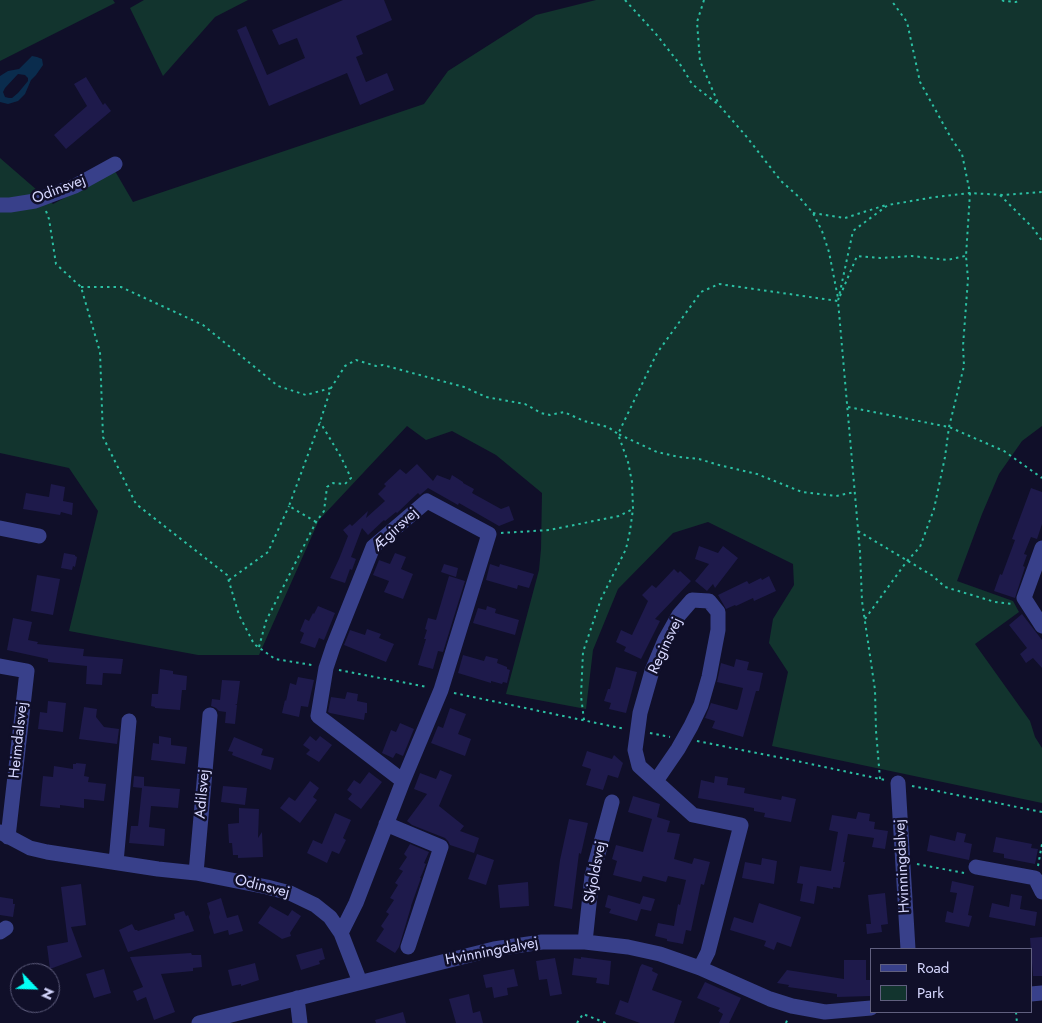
<!DOCTYPE html>
<html>
<head>
<meta charset="utf-8">
<style>
	body { margin:0 }
	#map { position:relative; width:1042px; height:1023px; overflow:hidden; background:#100f29; font-family:Jost,sans-serif }
	canvas { display:block }
	.legend { position:absolute; left:870px; top:948px; width:162px; height:65px; box-sizing:border-box; background:#100f29; border:1px solid #605f7f; margin:0; padding:6px 9px; list-style:none; font-size:15px; color:#d7d8ff }
	.legend li { display:flex; align-items:center; gap:10px; height:25px }
	.legend b { width:25px; border:1px solid #605f7f }
	.north { position:absolute; left:10px; top:963px; width:50px; height:50px; box-sizing:border-box; background:#100f29; border:1px solid #605f7f; border-radius:50%; rotate:114deg; font-size:14px; font-weight:700; line-height:20px; text-align:center; color:#d7d8ff }
	.north::after { content:''; display:block; margin:auto; width:18px; height:22px; background:#03fff6; clip-path:polygon(50% 0,100% 100%,50% 72%,0 100%) }
</style>
</head>
<body>
<div id="map">
<canvas width="1042" height="1023"></canvas>
<ul class="legend">
<li><b style="height:6px;background:#38408a"></b>Road</li>
<li><b style="height:14px;background:#12342e"></b>Park</li>
</ul>
<div class="north">N</div>
</div>
<script>
const ctx = document.querySelector('canvas').getContext('2d');
ctx.lineJoin = 'round';
function fill(path, color) { ctx.fillStyle = color; ctx.fill(path, 'evenodd'); }
const shape = rows => new Path2D(rows.map(r => 'M' + r).join(''));
function stroke(path, color, width, dash) { ctx.strokeStyle = color; ctx.lineWidth = width; ctx.lineCap = dash ? 'butt' : 'round'; ctx.setLineDash(dash || []); ctx.stroke(path); }
function label(font, color, halo, rows, align = 'center') {
  ctx.font = font + ' Jost,sans-serif'; ctx.lineWidth = 5; ctx.setLineDash([]); ctx.textBaseline = 'middle'; ctx.strokeStyle = halo; ctx.fillStyle = color; for (const [text, x, y, turn = 0] of rows) {
    ctx.save(); ctx.translate(x, y); ctx.rotate((+turn || 0) * Math.PI / 180); ctx.textAlign = isNaN(turn) ? turn : align; if (halo) ctx.strokeText(text, 0, 0); ctx.fillText(text, 0, 0); ctx.restore();
  }
}
const green = shape([
	[0,0,113,0,115,3,0,61],
	[144,0,248,0,215,17,163,76,130,8],
	[596,0,1042,0,1042,426,1022,441,999,474,982,514,957,581,1013,601,1019,612,975,644,1030,721,1035,737,1042,748,1042,803,772,746,788,672,769,643,773,619,794,585,793,564,708,522,673,533,618,589,593,650,586,709,506,694,539,570,541,549,542,493,496,455,452,431,426,440,407,426,319,520,259,655,198,655,69,631,98,511,69,468,0,453,0,158,53,204,115,171,133,202,424,104,448,71,536,15]
]);
const water = shape([
	[32,56,37,57,42,59,43,65,36,75,31,80,25,94,18,101,8,104,0,102,0,76,8,71,19,69],
	[18,74,25,75,28,78,28,81,18,93,12,98,9,98,5,97,3,92,5,88]
]);
const building = shape([
	[343,0,384,0,392,20,356,36,363,54,356,57,366,82,387,73,394,90,360,105,347,73,269,106,237,30,246,26,267,75,305,58,297,38,279,45,272,30],
	[86,77,103,105,105,103,111,111,66,149,54,135,87,106,74,84],
	[417,464,433,481,437,475,450,480,452,475,463,482,463,483,474,489,472,493,501,509,509,506,514,520,499,526,459,503,458,505,428,488,420,495,418,493,397,513,396,512,385,521,384,520,368,535,362,528,351,557,356,559,352,570,350,569,345,583,330,578,339,559,348,536,343,530,350,524,352,526,368,511,366,518,385,501,378,494,386,486,384,484,400,469,406,474],
	[51,484,65,487,63,501,73,503,72,515,61,512,60,515,23,509,26,493,49,497],
	[1031,488,1042,492,1042,524,1037,539,1031,537,1024,554,1027,555,1023,566,1025,567,1015,598,994,591,1000,574,1002,575,1015,540,1012,539],
	[699,546,718,553,723,546,738,558,715,588,713,584,707,591,695,581,709,564,695,559],
	[64,553,75,555,75,556,77,557,75,567,73,566,72,570,61,568],
	[395,553,406,557,401,569,413,574,403,599,384,592,389,581,373,575,379,560,390,564],
	[444,564,458,568,456,577,441,572],
	[490,564,499,567,500,564,534,574,529,588,518,585,517,589,486,580],
	[674,569,678,573,680,571,691,581,655,619,660,621,641,659,624,651,626,647,616,642,621,630,632,635,648,601,642,595,652,585,656,588],
	[37,575,60,579,53,615,31,611],
	[449,576,465,581,443,652,438,651,433,669,418,665,426,639,424,639,427,630,425,629,428,618,436,620],
	[769,576,776,591,754,601,753,598,736,606,735,605,726,609,718,595,747,581,749,584,761,578,762,580],
	[318,606,335,613,324,640,319,638,315,648,300,643,304,633,300,631,305,619,309,621,313,613,314,614],
	[487,606,496,609,495,613,519,620,515,635,473,623,478,608,486,610],
	[1022,614,1042,640,1042,668,1033,658,1026,663,1020,654,1027,648,1009,625],
	[13,618,32,622,28,640,38,642,37,644,84,649,83,656,123,659,121,674,103,673,102,685,86,684,87,666,48,662,48,659,7,650],
	[367,629,381,634,379,638,394,644,386,662,344,645,350,630,365,635],
	[463,655,484,661,486,656,498,659,497,663,507,667,507,669,510,670,507,683,503,682,502,684,491,681,491,683,458,673],
	[736,659,749,662,747,670,763,673,759,691,756,691,743,737,712,728,715,721,705,718,711,703,737,710,738,708,743,688,717,682,721,663,734,667],
	[616,667,637,672,626,713,609,709,611,703,604,701,608,689,610,689],
	[160,669,173,671,173,674,187,676,186,690,182,690,180,710,155,708,155,707,151,706,152,694,158,694],
	[298,677,314,680,308,707,301,706,299,717,282,713,285,700,286,701,290,683,296,685],
	[222,680,240,681,237,704,235,704,237,705,235,724,225,723,226,712,219,711,216,708,211,706,212,699,220,700],
	[347,692,358,694,357,701,367,703,367,713,365,713,364,720,330,713,328,712,331,697,345,699],
	[48,701,66,703,63,732,38,729,40,712,47,713],
	[84,707,97,709,96,717,104,727,119,729,117,744,79,739],
	[450,708,466,714,458,734,471,739,465,756,431,743,438,726,443,728],
	[400,723,414,729,403,756,396,753,393,758,382,753,391,730,396,732],
	[159,736,171,738,171,745,187,747,185,764,151,760,153,743,159,744],
	[310,736,316,741,320,736,332,745,319,762,306,754,310,750,303,745],
	[234,737,263,749,261,755,274,758,271,770,232,755,233,752,228,751],
	[587,751,612,759,614,755,623,763,618,778,608,775,603,790,586,785,591,769,582,766],
	[76,763,86,764,84,776,89,777,88,782,106,784,104,801,84,799,84,808,60,805,60,808,40,806,43,776,53,777,54,766,73,769,73,764,76,764],
	[440,770,452,775,439,806,464,826,460,831,479,838,474,853,450,845,448,841,445,838,412,825,407,821,427,794,414,789,420,773,436,779],
	[369,772,382,782,361,809,348,799,352,794,347,790,354,780,360,784],
	[134,776,144,777,144,786,180,789,178,808,151,806,149,827,165,829,164,846,129,843,131,826,138,826,142,788,133,787],
	[715,776,728,778,727,785,745,788,744,793,781,800,782,796,796,799,791,822,764,817,765,813,754,811,754,808,698,798,701,780,714,783],
	[310,781,319,788,313,797,317,800,300,823,280,808,289,797,295,801],
	[223,786,247,788,245,805,221,802],
	[633,796,660,804,657,817,670,821,667,832,680,834,674,859,692,864,694,858,710,862,704,885,701,884,691,931,686,930,683,944,667,941,667,939,655,936,658,923,674,926,678,904,680,905,686,880,668,876,666,882,643,876,641,882,613,875,617,861,612,859,616,845,643,852,652,819,628,812],
	[239,808,259,809,258,838,262,832,263,857,238,858,238,855,233,855,232,843,229,843,228,824,239,823],
	[858,812,870,814,869,821,875,822,874,829,888,831,885,849,872,847,874,838,848,834,843,862,845,862,840,888,833,887,833,889,817,886,814,904,800,901,803,884,797,883,800,866,831,871,838,832,829,830,832,815,856,819],
	[335,813,351,820,343,838,346,840,339,854,332,851,327,863,307,853,313,840,322,844],
	[569,819,588,823,581,854,579,853,572,909,554,906,560,860],
	[957,832,966,834,964,842,972,844,969,860,927,851,930,835,955,841],
	[996,837,1032,844,1031,848,1038,849,1035,864,1004,858,1004,854,993,852],
	[410,844,429,852,424,863,426,864,422,874,420,878,421,878,411,906,411,907,399,947,395,953,376,941,384,929,381,926,389,914,386,912,394,900,390,898,398,885,395,883,403,871,399,869,407,857,404,854],
	[477,854,494,860,486,885,468,879],
	[762,858,777,861,774,884,742,878,745,862,761,865],
	[952,881,974,886,968,915,972,916,969,927,945,922,947,911,953,913,957,893,950,892],
	[528,882,529,906,500,908,498,885],
	[81,884,86,925,71,927,82,957,50,969,47,946,68,942,61,887],
	[885,893,888,924,881,925,882,932,867,934,866,924,871,924,868,895],
	[1011,894,1022,896,1020,909,1037,912,1035,926,989,917,992,903,1009,907],
	[608,895,640,904,643,896,655,899,651,911,641,909,637,921,609,913,611,909,605,907],
	[0,897,13,899,13,904,15,904,13,917,0,915],
	[221,898,227,918,238,915,243,931,229,935,228,930,214,934,209,917,210,913,207,903],
	[759,903,801,917,791,947,777,942,774,950,764,946,766,941,730,930,734,917,753,923],
	[270,906,288,916,292,910,301,916,290,933,291,936,282,939,258,923],
	[184,911,186,916,188,915,194,931,128,952,119,930,132,924,135,930,137,930,138,931,175,919,174,914],
	[1042,937,1042,976,1033,976,1030,938],
	[322,948,325,959,319,961,320,964,301,970,296,955],
	[191,953,192,955,201,955,202,967,193,968,193,971,161,974,175,1012,154,1020,146,997,137,1001,133,991,143,987,130,957],
	[581,957,611,961,609,985,596,983,597,978,572,975,574,958,581,959],
	[555,958,562,994,550,996,547,979,539,980,536,961],
	[844,960,866,960,866,980,871,980,871,996,837,997,837,994,788,987,789,985,777,983,787,970,844,979],
	[255,963,259,980,241,986,241,984,232,986,228,970],
	[642,964,653,968,652,971,658,974,652,990,682,1001,674,1023,640,1023,615,1014,620,1000,628,1003,640,967],
	[104,969,111,993,94,998,86,974],
	[514,969,518,986,507,988,508,995,494,998,492,987,486,988,483,975],
	[705,982,741,998,729,1023,719,1023,723,1014,718,1011,720,1008,697,998],
	[469,994,473,1013,480,1011,483,1023,456,1023,449,999],
	[403,1012,406,1023,376,1023,375,1020]
]);
const path = shape([
	[625,0,656,34,682,67,692,84,719,105,746,136,781,181,799,197,813,213,822,231,829,252,838,298],
	[704,0,697,22,700,61,719,105],
	[1002,0,1004,1,1016,2,1019,0],
	[1000,195,1033,228,1042,241],
	[46,211,49,219,56,264,81,287,100,352,103,437,136,504,227,575,239,615,254,644,275,659,312,665],
	[813,213,845,218,886,205],
	[81,287,121,287,203,325,278,386,306,395,331,388],
	[840,296,857,256,880,258,912,256,947,260,965,256],
	[848,407,949,427,1004,451,1042,478],
	[316,522,289,506,320,422,331,388,345,366,356,360,376,366,383,365,464,387,486,397,525,404,541,413,550,415,564,412,584,421,608,427,618,434,657,353,701,292,719,284,838,301],
	[858,531,933,576,945,587,995,602,1012,604],
	[501,533,549,530,619,516,633,509],
	[229,580,268,552,289,506],
	[865,619,907,561,920,547,934,509,945,457,949,427,964,366,963,346,968,279,966,256,970,193,962,154,951,138,920,82,907,22,891,0],
	[259,647,266,621,316,522,324,511,327,487,333,483,345,484,351,478,341,457,320,422],
	[339,670,427,687],
	[454,693,625,729],
	[584,720,581,696,583,652,601,599,626,549,630,531,633,509,632,482,628,462,618,434,657,452,679,457,699,459,719,465,757,474,802,492,836,496,855,492],
	[650,733,670,737],
	[697,741,792,760,885,780],
	[880,779,876,731,875,690,862,601,860,552,838,301,853,231,888,205,935,197,970,193,1004,195,1042,192],
	[912,786,1042,812],
	[917,864,964,873],
	[1038,866,1042,844],
	[1016,1012,1017,1023],
	[577,1023,583,1014,606,1023],
	[786,1023,788,1018]
]);
const minor = shape([
	[0,205,10,205,35,201,75,186,115,164],
	[0,528,39,536],
	[1042,548,1024,598,1042,626],
	[0,666,27,671,8,837],
	[656,781,678,749,691,726,701,705,709,677,718,630,718,612,709,601,692,600,679,615,665,640,652,671,640,713,635,750,639,766,693,815,741,825,708,952,700,968],
	[898,783,908,949],
	[386,824,441,847,408,947],
	[0,832,30,848,47,852,158,869,196,873,267,887,290,893,315,905,330,917,341,933,360,982],
	[116,862,129,721],
	[976,867,1035,878,1042,892],
	[196,873,210,715],
	[0,932,6,928],
	[341,933,356,903,403,781,441,690,489,534,427,501,373,547,333,647,326,668,318,716,403,781],
	[585,942,592,876,612,802],
	[1031,994,1042,993],
	[297,998,300,1023],
	[199,1023,494,949,542,942,585,942,628,947,660,954,700,968,770,999,792,1006,825,1012,871,1008]
]);
const streetNames = [
	["Odinsvej",59,190,-21],
	["Ægirsvej",396,530,-43],
	["Reginsvej",666,646,-65],
	["Heimdalsvej",19,740,-84],
	["Adilsvej",203,794,-85],
	["Hvinningdalvej",903,866,-93],
	["Skjoldsvej",596,872,-79],
	["Odinsvej",262,887,14],
	["Hvinningdalvej",492,952,-11]
];
fill(green, '#12342e');
fill(water, '#0a2c4d');
fill(building, '#1e1a4b');
stroke(path, '#2bc0a3', 2, [2.5, 4]);
stroke(minor, '#38408a', 15);
label('15px', '#d7d8ff', '#100f29', streetNames);
</script>
</body>
</html>
